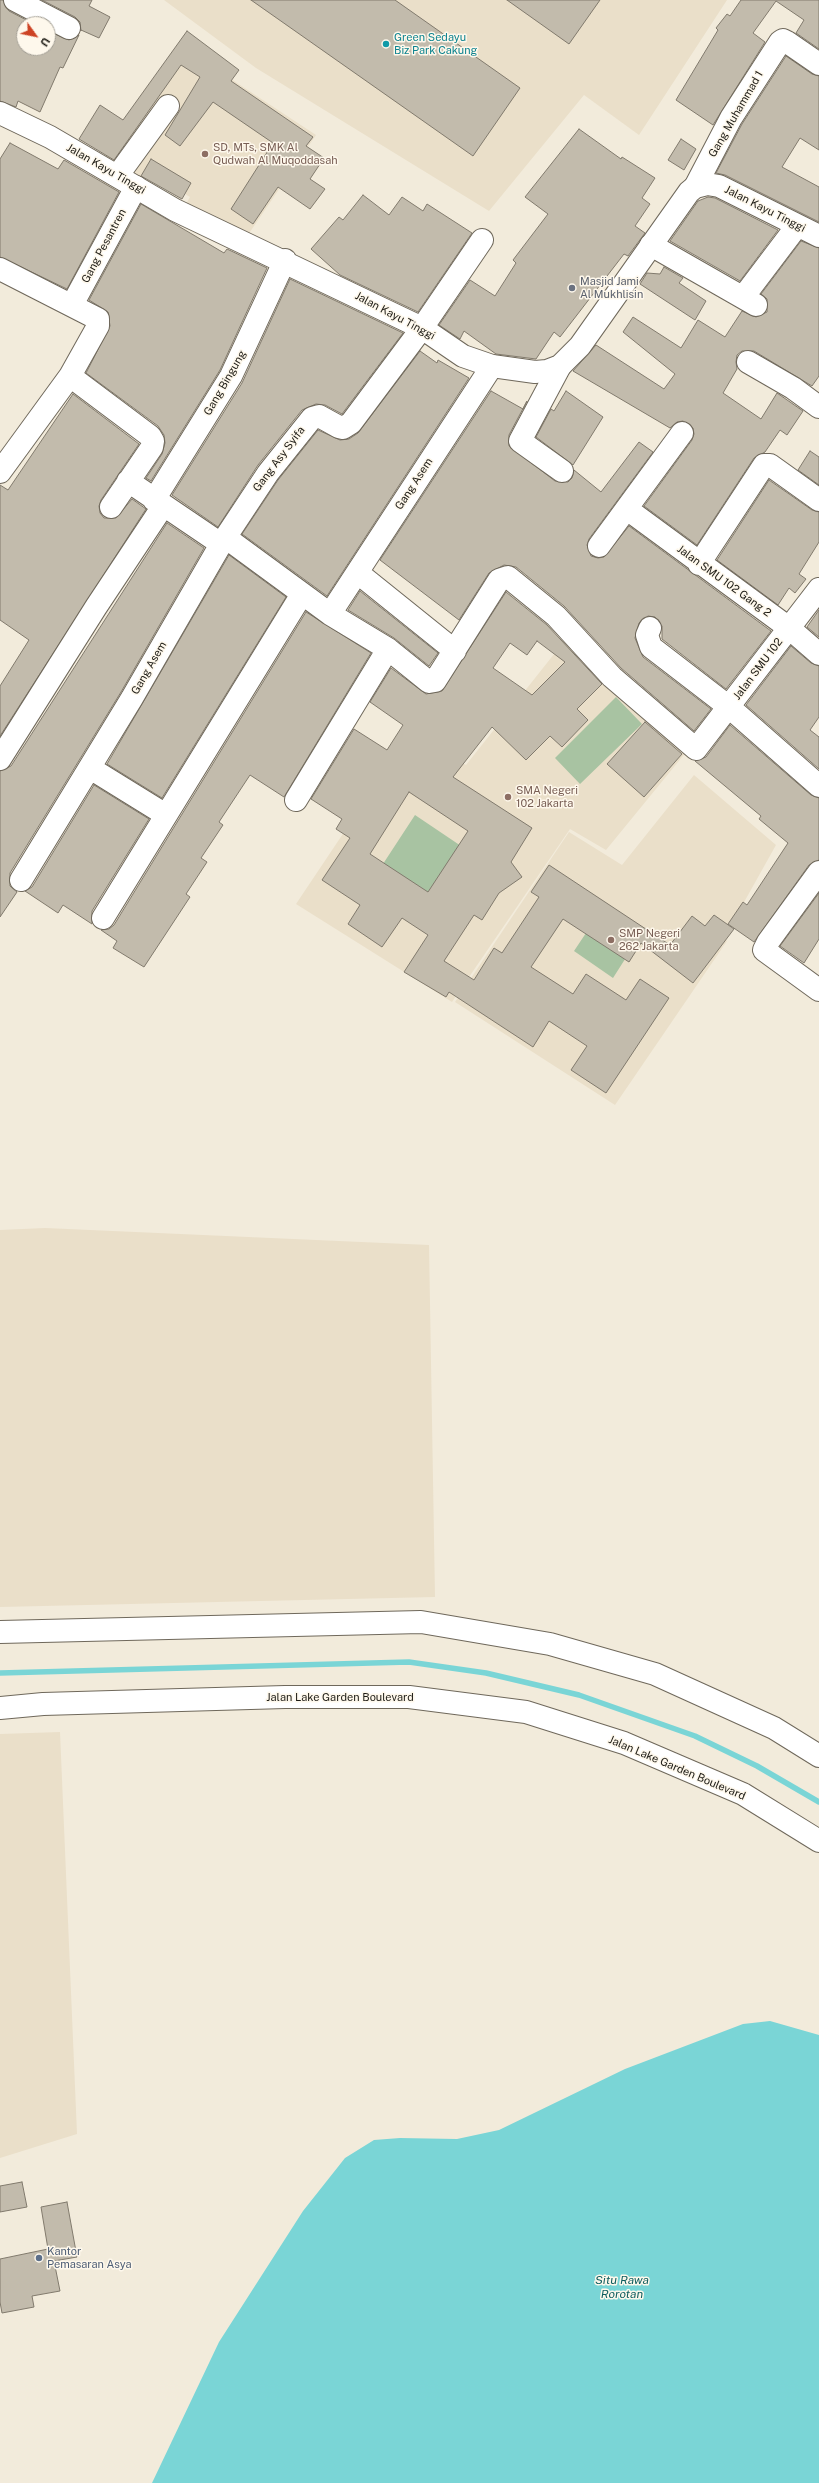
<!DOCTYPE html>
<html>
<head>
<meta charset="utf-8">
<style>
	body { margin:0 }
	#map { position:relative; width:819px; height:2483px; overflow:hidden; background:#f2ebdb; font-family:"Public Sans",sans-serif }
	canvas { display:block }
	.north { position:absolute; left:16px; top:16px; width:40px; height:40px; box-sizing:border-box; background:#fef8ec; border:1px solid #a4a096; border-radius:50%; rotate:123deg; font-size:11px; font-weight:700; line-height:16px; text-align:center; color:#1d1b15 }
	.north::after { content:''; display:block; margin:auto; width:14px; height:18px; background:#cd4324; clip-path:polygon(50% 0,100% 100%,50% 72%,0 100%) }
</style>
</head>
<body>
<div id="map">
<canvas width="819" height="2483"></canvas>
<div class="north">U</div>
</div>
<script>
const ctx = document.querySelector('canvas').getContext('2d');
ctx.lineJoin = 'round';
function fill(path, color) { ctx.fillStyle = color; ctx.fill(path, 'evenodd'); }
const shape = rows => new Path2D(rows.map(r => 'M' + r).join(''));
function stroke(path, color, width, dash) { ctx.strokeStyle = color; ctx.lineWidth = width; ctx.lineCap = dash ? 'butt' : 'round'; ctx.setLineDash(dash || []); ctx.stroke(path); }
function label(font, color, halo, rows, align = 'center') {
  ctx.font = font + ' "Public Sans",sans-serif'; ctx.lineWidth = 3; ctx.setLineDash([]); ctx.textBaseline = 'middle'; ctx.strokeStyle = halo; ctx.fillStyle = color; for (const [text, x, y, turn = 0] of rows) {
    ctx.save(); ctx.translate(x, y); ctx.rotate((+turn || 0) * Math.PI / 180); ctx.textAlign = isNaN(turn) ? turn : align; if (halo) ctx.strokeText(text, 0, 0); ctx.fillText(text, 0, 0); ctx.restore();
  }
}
const built = shape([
	[164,0,727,0,639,135,584,95,489,211,256,68],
	[183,44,237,83,316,135,237,251,176,222,190,197,148,172,131,201,92,175,157,77],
	[566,639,687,751,606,850,570,829,452,1002,296,904,411,732,466,765],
	[694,775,776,845,724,938,727,941,615,1105,455,1002,569,832,622,865],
	[45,1228,429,1245,435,1597,0,1607,0,1230],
	[60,1732,77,2134,0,2158,0,1734]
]);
const green = shape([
	[616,697,642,724,580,784,555,758],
	[415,815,464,848,430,899,381,867],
	[588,930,627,956,613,978,574,951]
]);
const water = shape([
	[770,2021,819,2035,819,2483,152,2483,219,2342,303,2211,345,2158,374,2140,400,2138,457,2139,499,2130,625,2069,743,2024]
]);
const stream = shape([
	[0,1673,409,1662,486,1673,579,1695,695,1736,757,1766,819,1802]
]);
const building = shape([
	[0,0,3,0,9,11,34,24,24,24,24,48,48,48,48,31,69,40,79,35,63,68,60,67,40,112,18,101,16,107,0,101,0,0],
	[42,0,92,0,89,6,110,17,99,38,81,30,81,31,80,22,75,17,42,0],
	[251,0,395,0,520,88,473,156,251,0],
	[507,0,600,0,569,44,507,0],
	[741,0,819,0,819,49,796,33,804,20,776,1,753,33,765,42,713,125,676,100,718,30,716,28,727,14,730,16,741,0],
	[187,31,239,70,231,81,313,137,306,146,324,158,310,179,325,189,310,209,278,187,253,224,231,209,273,143,213,102,180,146,165,135,200,77,181,65,114,160,79,139,100,105,123,120,187,31],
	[786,56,812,74,819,76,819,150,800,138,782,167,819,187,819,222,725,175,716,173,742,124,786,56],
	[579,129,621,159,622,157,655,178,642,198,650,204,635,226,645,233,628,256,624,254,560,337,554,332,536,359,496,354,464,331,460,339,439,325,470,280,495,296,516,263,513,260,548,214,525,197,579,129],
	[681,139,696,149,684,170,668,160,681,139],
	[10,143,58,169,64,160,119,192,67,289,0,257,0,159,10,143],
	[151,159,191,183,182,199,141,176,151,159],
	[363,195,389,215,402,197,423,211,427,204,472,233,418,312,340,275,311,249,339,217,343,220,363,195],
	[708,197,715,198,778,230,740,281,670,241,698,201,708,197],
	[141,204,224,253,227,249,267,268,220,370,151,481,146,478,162,454,165,443,164,435,158,426,86,373,110,326,108,312,89,300,141,204],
	[801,241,819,248,819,376,812,386,754,351,742,351,737,355,736,362,737,369,723,393,761,419,777,393,803,411,787,435,780,430,765,452,754,458,697,545,644,506,692,440,694,434,693,428,683,421,677,422,670,428,573,371,596,345,664,389,675,374,623,332,633,317,681,348,698,320,725,337,742,311,756,317,767,312,767,299,761,294,801,241],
	[664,267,683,278,679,283,706,301,695,320,640,284,647,273,660,274,664,267],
	[290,279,403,333,342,414,325,405,316,404,302,410,258,465,218,527,172,495,242,383,290,279],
	[420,351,437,363,438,360,469,378,327,596,242,534,278,480,318,430,340,440,349,439,358,433,420,351],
	[491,391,523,409,527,401,509,435,509,446,555,481,568,482,572,478,574,470,601,492,639,442,653,452,589,539,587,545,591,556,598,558,604,557,629,526,771,631,726,689,662,639,662,626,655,617,648,616,639,623,635,638,643,657,711,709,694,731,621,668,564,606,516,567,504,565,489,573,459,620,380,560,491,391],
	[566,391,603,417,573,465,536,437,551,409,554,411,566,391],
	[73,394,139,444,101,500,99,506,100,513,104,518,116,518,132,499,146,509,0,736,0,686,29,640,0,620,0,485,8,490,73,394],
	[810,451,819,457,819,485,798,470,810,451],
	[769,480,812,510,819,512,819,542,799,574,806,579,795,593,789,588,778,605,717,560,769,480],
	[167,523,204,548,121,692,10,873,10,886,17,892,0,917,0,771,11,766,167,523],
	[229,555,286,597,162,798,107,764,229,555],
	[360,591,438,653,429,666,394,638,348,610,360,591],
	[506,592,547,625,602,684,577,709,588,720,562,747,550,736,526,760,492,727,453,777,532,828,511,862,522,877,499,893,482,920,474,915,444,961,474,980,494,948,502,953,539,897,531,892,549,865,670,945,692,916,705,926,714,915,734,929,693,983,641,943,629,962,563,919,531,967,573,994,586,974,626,1000,640,979,669,998,606,1093,571,1070,587,1046,549,1021,533,1047,449,992,446,997,404,972,428,935,402,918,382,947,348,924,360,905,322,880,350,838,336,829,342,819,311,799,354,729,387,750,403,725,370,702,391,668,426,694,442,691,506,592],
	[537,641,565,662,532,695,493,668,510,643,527,655,537,641],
	[409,792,468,831,428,892,370,854,409,792],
	[819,610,819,637,807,627,819,610],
	[306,612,371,653,284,797,250,775,219,822,223,825,201,858,207,862,186,894,190,897,144,967,113,948,117,941,101,930,109,929,114,925,306,612],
	[791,646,811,663,819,666,819,717,810,730,819,737,819,769,746,705,791,646],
	[645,722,682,754,644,797,607,764,645,722],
	[730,725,811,795,819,798,819,860,809,865,754,942,728,924,743,902,747,905,788,843,759,819,761,816,695,761,706,757,730,725],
	[94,785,149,819,92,911,92,924,63,905,58,913,25,891,32,887,94,785],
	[819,893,819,939,804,963,780,946,819,893],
	[22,2182,27,2207,0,2212,0,2186,22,2182],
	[67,2202,77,2257,54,2261,60,2291,32,2296,34,2307,2,2313,0,2302,0,2259,48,2249,41,2207,67,2202]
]);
const street = shape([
	[15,0,69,28],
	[118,175,168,106],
	[695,187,731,118,780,42,783,40,787,42,819,64],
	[651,245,756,305],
	[0,269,98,319,98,326,70,376,150,436,153,441,152,447,111,507],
	[744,296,797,226],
	[72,305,136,187],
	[748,362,793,388,819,407],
	[560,366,520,441,562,471],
	[0,472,70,376],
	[128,481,221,544],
	[154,500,231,376,285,260],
	[627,509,789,628,819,654],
	[225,537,330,614,388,649,429,682,435,681,499,580,508,577,556,616,612,677,696,749,819,589],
	[599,546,682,433],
	[699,564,764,465,770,465,819,500],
	[358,573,455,651],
	[330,614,492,366],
	[650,628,647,635,651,647,729,707,819,786],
	[0,759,96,607,163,506],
	[90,768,166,815],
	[296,800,388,649],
	[819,872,768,942,764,950,819,990],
	[21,880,132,698,221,544,268,473,312,418,319,416,339,427,343,428,351,423,422,328,482,240],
	[103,918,302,594],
	[0,1632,421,1622,550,1644,655,1674,774,1728,819,1756],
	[0,1708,43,1704,285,1697,409,1697,526,1712,624,1743,743,1794,819,1841]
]);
const secondary = shape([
	[0,113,50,137,175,210,422,328,463,356,492,366,535,372,547,371,560,366,580,346,689,192,695,187,707,184,719,186,819,236]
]);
const markers = [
	[386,44,4,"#0f9aa8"],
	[205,154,4,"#8d6e63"],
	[572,288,4,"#6b7280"],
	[508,797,4,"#8d6e63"],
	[611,940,4,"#8d6e63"],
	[39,2258,4,"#5c6f8a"]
];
const cultureNames = [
	["Green Sedayu",394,38],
	["Biz Park Cakung",394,51]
];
const streetNames = [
	["Gang Muhammad 1",736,114,-60],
	["Jalan Kayu Tinggi",106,169,30],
	["Jalan Kayu Tinggi",765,209,27],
	["Gang Pesantren",104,246,-62],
	["Jalan Kayu Tinggi",395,316,28],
	["Gang Bingung",225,383,-60],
	["Gang Asy Syifa",279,459,-53],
	["Gang Asem",414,484,-57],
	["Jalan SMU 102 Gang 2",724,581,36],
	["Gang Asem",149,668,-60],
	["Jalan SMU 102",758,669,-53],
	["Jalan Lake Garden Boulevard",340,1698],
	["Jalan Lake Garden Boulevard",677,1768,23]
];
const educationNames = [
	["SD, MTs, SMK Al",213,148],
	["Qudwah Al Muqoddasah",213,161],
	["SMA Negeri",516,791],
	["102 Jakarta",516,804],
	["SMP Negeri",619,934],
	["262 Jakarta",619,947]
];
const worshipNames = [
	["Masjid Jami",580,282],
	["Al Mukhlisin",580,295]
];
const serviceNames = [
	["Kantor",47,2252],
	["Pemasaran Asya",47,2265]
];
const waterNames = [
	["Situ Rawa",622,2280],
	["Rorotan",622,2294]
];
fill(built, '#eadfc9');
fill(green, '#a8c3a2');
fill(water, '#7ad5d6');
stroke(stream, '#7ad5d6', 5.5);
fill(building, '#c2bbac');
stroke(building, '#817a6d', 1);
stroke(street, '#6f685b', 24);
stroke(secondary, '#6f685b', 24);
stroke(street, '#fff', 22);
stroke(secondary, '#fff', 22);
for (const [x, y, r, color] of markers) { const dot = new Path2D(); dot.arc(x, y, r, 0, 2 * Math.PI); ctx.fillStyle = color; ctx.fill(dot); stroke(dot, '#fef8ec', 1.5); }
label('11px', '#0d838f', '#fef8ec', cultureNames, 'left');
label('11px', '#1d1b15', '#fef8ec', streetNames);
label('11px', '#785e54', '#fef8ec', educationNames, 'left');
label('11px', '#5b616d', '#fef8ec', worshipNames, 'left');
label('11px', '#4e5e75', '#fef8ec', serviceNames, 'left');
label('italic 12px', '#0f5e5f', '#fef8ec', waterNames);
</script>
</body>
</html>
